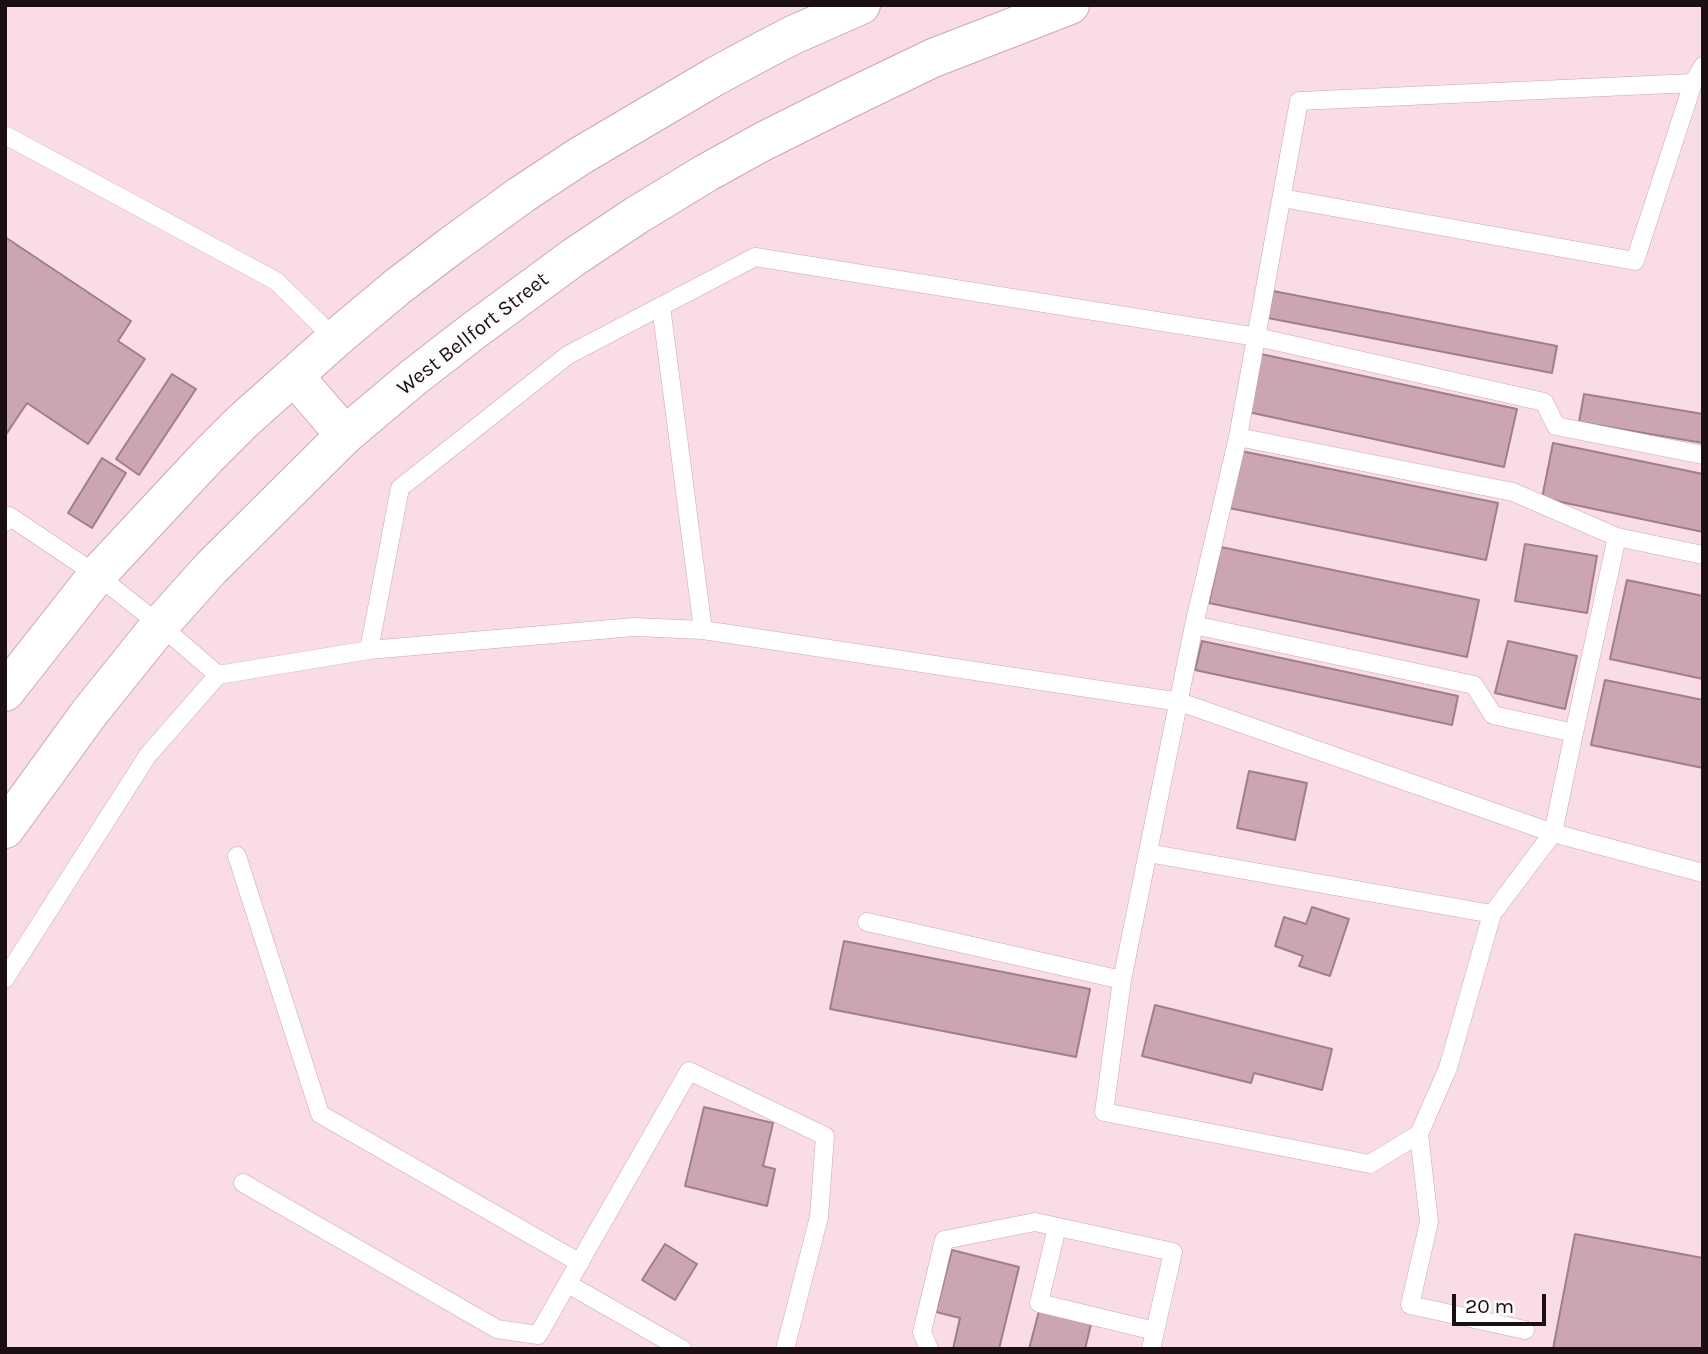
<!DOCTYPE html>
<html>
<head>
<meta charset="utf-8">
<style>
	body { margin:0 }
	#map { position:relative; width:1708px; height:1354px; overflow:hidden; background:#faeaf0; font-family:Karla,sans-serif }
	canvas { display:block }
	.frame { position:absolute; inset:0; border:7px solid #1c0f14; pointer-events:none }
	.scale { position:absolute; left:1452px; top:1294px; width:94px; height:32px; box-sizing:border-box; border:4px solid #1c0f14; border-top:0; padding-left:9px; font-size:21px; line-height:24px; white-space:nowrap; color:#1c0f14; -webkit-text-stroke:5px #fcfcfc; paint-order:stroke }
</style>
</head>
<body>
<div id="map">
<canvas width="1708" height="1354"></canvas>
<div class="frame"></div>
<div class="scale">20 m</div>
</div>
<script>
const ctx = document.querySelector('canvas').getContext('2d');
ctx.lineJoin = 'round';
function fill(path, color) { ctx.fillStyle = color; ctx.fill(path, 'evenodd'); }
const shape = rows => new Path2D(rows.map(r => 'M' + r).join(''));
function stroke(path, color, width, dash) { ctx.strokeStyle = color; ctx.lineWidth = width; ctx.lineCap = dash ? 'butt' : 'round'; ctx.setLineDash(dash || []); ctx.stroke(path); }
function label(font, color, halo, rows, align = 'center') {
  ctx.font = font + ' Karla,sans-serif'; ctx.lineWidth = 6; ctx.setLineDash([]); ctx.textBaseline = 'middle'; ctx.strokeStyle = halo; ctx.fillStyle = color; for (const [text, x, y, turn = 0] of rows) {
    ctx.save(); ctx.translate(x, y); ctx.rotate((+turn || 0) * Math.PI / 180); ctx.textAlign = isNaN(turn) ? turn : align; if (halo) ctx.strokeText(text, 0, 0); ctx.fillText(text, 0, 0); ctx.restore();
  }
}
const built = shape([
	[5,5,1703,5,1703,1349,5,1349]
]);
const building = shape([
	[5,237,131,321,118,341,145,359,88,444,27,403,5,436,5,237],
	[1273,291,1557,346,1552,373,1268,318,1273,291],
	[1261,354,1517,409,1504,467,1248,412,1261,354],
	[172,374,196,389,139,475,116,459,172,374],
	[1584,394,1703,414,1703,443,1579,422,1584,394],
	[1553,443,1703,474,1703,532,1542,498,1553,443],
	[1241,451,1498,503,1486,560,1229,508,1241,451],
	[102,458,126,473,92,528,68,513,102,458],
	[1525,544,1597,556,1587,613,1515,601,1525,544],
	[1221,547,1479,600,1467,657,1209,603,1221,547],
	[1627,580,1703,596,1703,679,1610,659,1627,580],
	[1202,641,1458,696,1452,725,1195,670,1202,641],
	[1508,641,1577,656,1565,709,1495,693,1508,641],
	[1605,680,1703,700,1703,768,1591,745,1605,680],
	[1249,771,1307,783,1295,840,1237,828,1249,771],
	[1312,907,1349,919,1330,976,1299,966,1303,956,1275,946,1284,917,1306,924,1312,907],
	[844,941,1090,989,1076,1057,830,1009,844,941],
	[1155,1005,1332,1049,1322,1090,1254,1073,1251,1083,1142,1056,1155,1005],
	[704,1107,773,1123,763,1166,775,1169,767,1206,685,1186,704,1107],
	[1575,1234,1703,1258,1703,1349,1553,1349,1575,1234],
	[665,1244,697,1264,675,1300,642,1280,665,1244],
	[952,1250,1019,1267,999,1349,953,1349,960,1318,936,1312,952,1250],
	[1039,1311,1091,1324,1085,1349,1029,1349,1039,1311]
]);
const service = shape([
	[5,135,276,281,335,339],
	[1282,198,1635,261,1693,83,1703,66],
	[5,522,9,516,97,575,160,625,218,675,369,650,634,627,703,630,661,306],
	[1617,537,1703,555],
	[1194,625,1474,685,1493,715,1574,733],
	[703,630,1180,702,1553,833,1703,873],
	[369,650,400,488,568,355,755,257,1257,337,1544,402,1556,426,1703,455],
	[1148,853,1492,914],
	[237,856,320,1114,580,1263],
	[867,922,1122,980,1104,1112,1370,1164,1419,1134,1448,1068,1492,914,1553,833,1574,733,1617,537,1513,492,1238,437],
	[5,979,148,755,218,675],
	[1122,980,1194,625,1238,437,1299,101,1693,83],
	[1419,1134,1429,1222,1410,1305,1525,1330],
	[243,1183,497,1329,538,1335,689,1071,825,1136,819,1217,785,1349],
	[1057,1227,1039,1303,1155,1331],
	[568,1284,682,1349],
	[929,1349,922,1332,944,1240,1035,1222,1173,1252,1151,1349]
]);
const secondary = shape([
	[294,376,345,435],
	[5,692,97,575,207,457,243,421,335,339,397,287,452,245,521,195,580,156,714,77,764,50,793,35,861,5],
	[5,829,90,712,160,625,211,568,345,435,414,377,472,332,574,257,637,215,706,173,762,142,850,98,933,58,1070,5]
]);
const streetNames = [
	["West Bellfort Street",473,334,-38]
];
fill(built, '#f9dce7');
fill(building, '#cba5b3');
stroke(building, '#a17e8b', 2);
stroke(service, '#cca6b4', 19);
stroke(secondary, '#cca6b4', 40);
stroke(service, '#fff', 18);
stroke(secondary, '#fff', 38);
label('21px', '#1c0f14', '#fcfcfc', streetNames);
</script>
</body>
</html>
